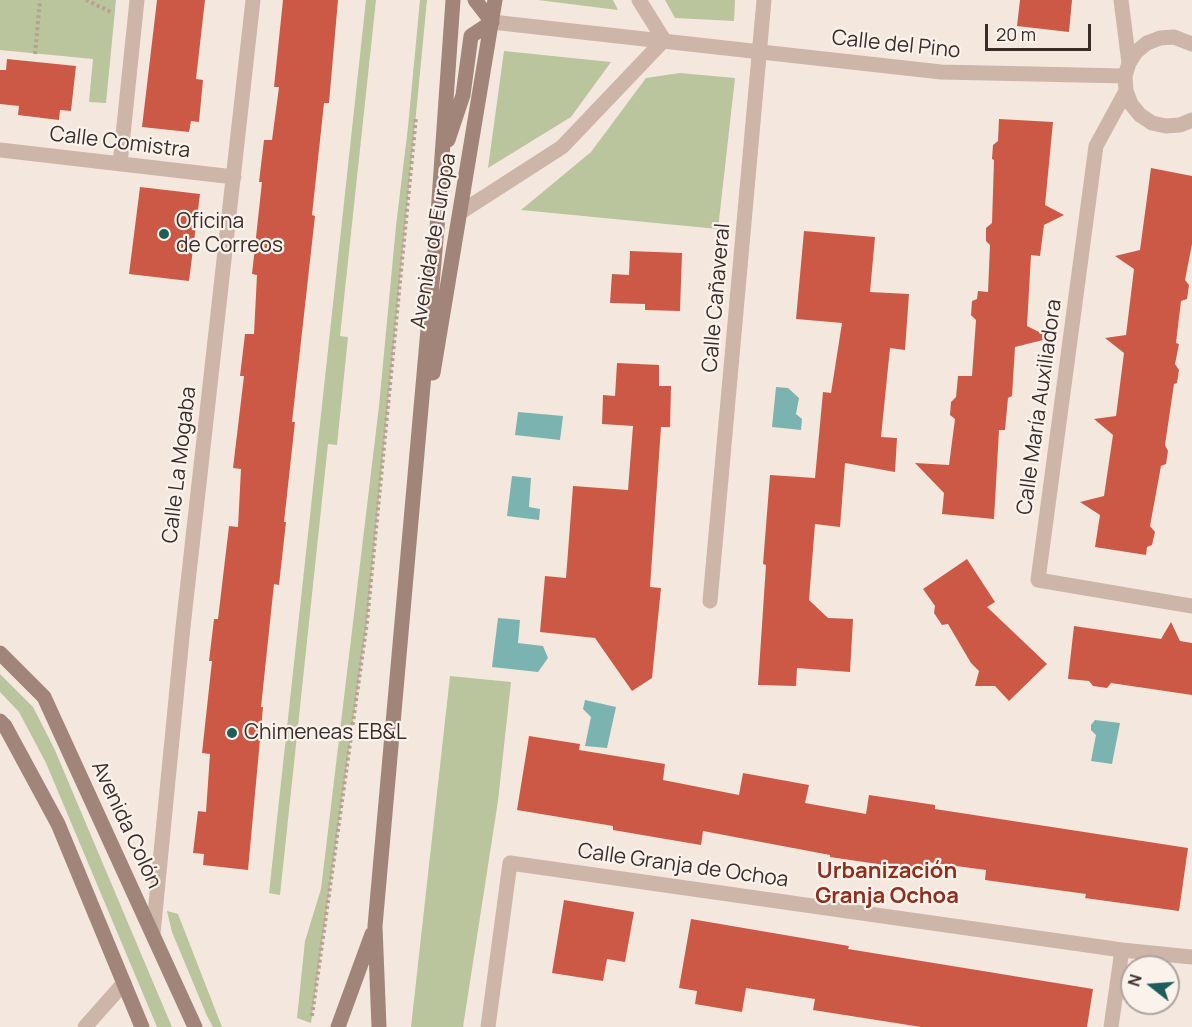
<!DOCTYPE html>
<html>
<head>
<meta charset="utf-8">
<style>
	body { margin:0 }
	#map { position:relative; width:1192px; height:1027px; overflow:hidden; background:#f4e8de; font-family:Manrope,sans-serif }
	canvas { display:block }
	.north { position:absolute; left:1120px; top:955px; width:60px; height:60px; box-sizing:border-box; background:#fbf2eb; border:2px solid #aea39d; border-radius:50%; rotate:287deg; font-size:16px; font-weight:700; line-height:24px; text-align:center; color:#3a2d29 }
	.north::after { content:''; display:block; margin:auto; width:21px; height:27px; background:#1c5e5c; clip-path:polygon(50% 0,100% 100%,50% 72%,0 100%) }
	.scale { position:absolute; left:985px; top:24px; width:106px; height:27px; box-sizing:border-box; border:3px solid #3a2d29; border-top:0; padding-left:8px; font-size:18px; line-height:21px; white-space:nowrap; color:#3a2d29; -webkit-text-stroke:4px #fbf2eb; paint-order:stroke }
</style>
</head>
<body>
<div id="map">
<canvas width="1192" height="1027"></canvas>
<div class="north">N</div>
<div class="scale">20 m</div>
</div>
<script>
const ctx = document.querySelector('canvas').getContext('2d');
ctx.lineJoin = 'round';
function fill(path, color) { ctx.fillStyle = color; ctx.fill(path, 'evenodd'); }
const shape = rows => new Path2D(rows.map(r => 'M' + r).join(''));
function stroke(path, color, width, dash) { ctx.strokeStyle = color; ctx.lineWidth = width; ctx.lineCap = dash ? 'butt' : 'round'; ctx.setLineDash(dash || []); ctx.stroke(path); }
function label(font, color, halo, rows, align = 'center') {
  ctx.font = font + ' Manrope,sans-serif'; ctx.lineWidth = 4.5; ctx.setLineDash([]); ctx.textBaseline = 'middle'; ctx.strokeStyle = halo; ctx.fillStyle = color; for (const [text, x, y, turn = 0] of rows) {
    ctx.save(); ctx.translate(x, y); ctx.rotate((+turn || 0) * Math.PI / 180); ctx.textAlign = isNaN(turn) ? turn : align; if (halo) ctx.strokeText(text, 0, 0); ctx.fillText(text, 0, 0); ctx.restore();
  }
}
const green = shape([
	[0,0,116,0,106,103,89,102,93,59,0,50],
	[366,0,376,0,340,336,348,337,337,445,328,444,280,895,269,893],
	[420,0,427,0,367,622,311,1023,297,1018,305,941,321,889,379,406,396,226,408,127],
	[538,0,613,0,618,10],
	[665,0,735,0,734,21,675,18],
	[504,51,611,62,571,117,488,168],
	[680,73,735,78,718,229,521,210,591,152,646,78],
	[0,674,33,707,54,748,172,1027,157,1027,46,763,19,712,0,692],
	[450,676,511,682,498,801,463,1027,411,1027],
	[167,911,178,914,222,1027,213,1027,207,1016,172,932]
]);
const water = shape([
	[776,387,788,388,799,398,796,414,802,419,801,430,772,427],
	[518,412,563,416,560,440,515,435],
	[512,476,531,478,529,507,540,509,539,520,507,516],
	[498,618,520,620,518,643,543,646,548,658,538,672,492,667],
	[585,700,616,707,607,748,585,746,591,717,583,709],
	[1095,720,1120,723,1112,764,1091,761,1096,735,1091,730,1091,725]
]);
const building = shape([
	[157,0,205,0,196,79,203,80,199,122,191,121,189,132,142,127],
	[283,0,338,0,329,103,324,103,312,215,315,216,292,422,295,422,284,522,286,522,279,585,274,584,261,707,263,707,248,870,203,865,204,854,193,853,198,811,206,812,210,754,202,753,212,661,209,661,214,619,218,619,229,526,238,527,241,469,233,468,244,376,240,376,245,334,254,334,257,275,252,274,262,182,259,182,264,140,272,140,279,87,274,87],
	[1020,0,1072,0,1069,32,1017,26],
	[7,59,76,66,71,111,60,110,59,120,18,115,19,106,0,104,0,70,6,70],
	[999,119,1053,122,1045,205,1064,215,1044,225,1040,256,1031,255,1027,326,1051,338,1015,347,1012,396,1008,398,1005,430,999,430,994,519,942,514,944,493,915,463,949,465,955,419,950,415,951,402,956,397,958,376,972,376,976,320,971,315,972,301,977,299,978,291,988,292,990,245,986,241,986,228,992,223,994,160,992,159,993,145,998,141],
	[1151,168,1192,176,1192,244,1185,280,1189,285,1187,299,1181,301,1176,343,1179,344,1175,364,1179,370,1177,383,1174,384,1165,445,1168,451,1166,464,1161,466,1150,526,1155,532,1152,545,1147,547,1146,555,1095,547,1100,515,1080,502,1104,496,1113,435,1094,419,1116,416,1124,353,1105,338,1126,335,1134,269,1115,256,1140,250],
	[140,187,200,194,189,281,129,274],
	[804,231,875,237,870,292,909,294,905,350,890,348,881,437,897,438,895,472,845,463,840,527,815,524,809,600,828,618,853,619,850,672,797,668,796,686,758,685,766,565,763,564,770,475,815,478,823,392,831,393,842,323,796,319],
	[630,251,682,253,680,311,645,310,645,304,610,303,612,274,629,275],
	[617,363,659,365,659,386,671,386,670,427,661,427,650,587,661,588,652,678,632,691,595,638,540,632,545,576,566,578,573,486,628,490,633,426,602,424,603,395,615,396],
	[967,559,995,602,987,607,1047,664,1009,701,995,686,975,686,979,671,971,663,948,624,942,625,934,613,935,606,923,589],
	[1171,622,1180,641,1192,643,1192,695,1111,683,1107,688,1093,686,1089,681,1068,679,1074,626,1161,639],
	[529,736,580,744,579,750,665,764,663,780,739,795,743,773,809,785,805,803,866,814,869,795,935,805,935,809,1188,848,1179,911,1085,898,1086,894,985,880,986,870,927,862,925,871,830,857,830,855,703,831,701,845,613,830,613,826,517,810],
	[564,900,634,912,625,962,607,959,603,981,552,973],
	[691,919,849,946,848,949,1093,989,1087,1027,921,1027,813,1010,815,999,746,988,742,1012,695,1004,697,991,679,988]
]);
const path = shape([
	[86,0,111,12],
	[35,54,40,0],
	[312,1016,367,622,416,117]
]);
const street = shape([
	[1121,0,1129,63],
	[492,22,941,72,1125,76],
	[1192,44,1174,37,1160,38,1147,43,1136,52,1129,63,1125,76,1126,91,1131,104,1140,115,1152,123,1166,126,1180,125,1192,120],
	[1126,91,1096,146,1038,580,1192,606],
	[0,150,234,177],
	[120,164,137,0],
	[461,212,562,147,664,40,639,0],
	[710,601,764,0],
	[153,934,183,627,253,0],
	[85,1027,124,983],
	[488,1027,510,863,1122,950,1192,957],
	[1111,1027,1122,950]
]);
const secondary = shape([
	[475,0,492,22],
	[448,140,463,95,471,36,492,22],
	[433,373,495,0],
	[0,653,44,697,195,1027],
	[0,721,5,726,58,824,142,1027],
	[338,1027,372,934],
	[379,1027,375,926,437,228,453,0]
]);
const markers = [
	[164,234,6,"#1c5e5c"],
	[232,733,6,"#1c5e5c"]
];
const streetNames = [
	["Calle del Pino",896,45,6],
	["Calle Comistra",120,143,7],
	["Avenida de Europa",434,241,-80],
	["Calle Cañaveral",717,298,-85],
	["Calle María Auxiliadora",1040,407,-82],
	["Calle La Mogaba",180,465,-83],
	["Avenida Colón",126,825,65],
	["Calle Granja de Ochoa",683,866,8]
];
const poiNames = [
	["Oficina",176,222],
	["de Correos",176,246],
	["Chimeneas EB&L",244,733]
];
const neighbourhoodNames = [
	["Urbanización",887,872],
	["Granja Ochoa",887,897]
];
fill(green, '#bac49d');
fill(water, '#7bb3b0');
fill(building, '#cc5945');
stroke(path, '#b9a093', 4, [3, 3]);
stroke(street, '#cdb6a9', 15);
stroke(secondary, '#a1857a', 15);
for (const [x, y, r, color] of markers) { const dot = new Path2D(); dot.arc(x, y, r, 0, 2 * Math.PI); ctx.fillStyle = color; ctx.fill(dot); stroke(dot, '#fbf2eb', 2); }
label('21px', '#3a2d29', '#fbf2eb', streetNames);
label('21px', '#3a2d29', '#fbf2eb', poiNames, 'left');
label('bold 22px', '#8d2f1e', '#fbf2eb', neighbourhoodNames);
</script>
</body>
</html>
